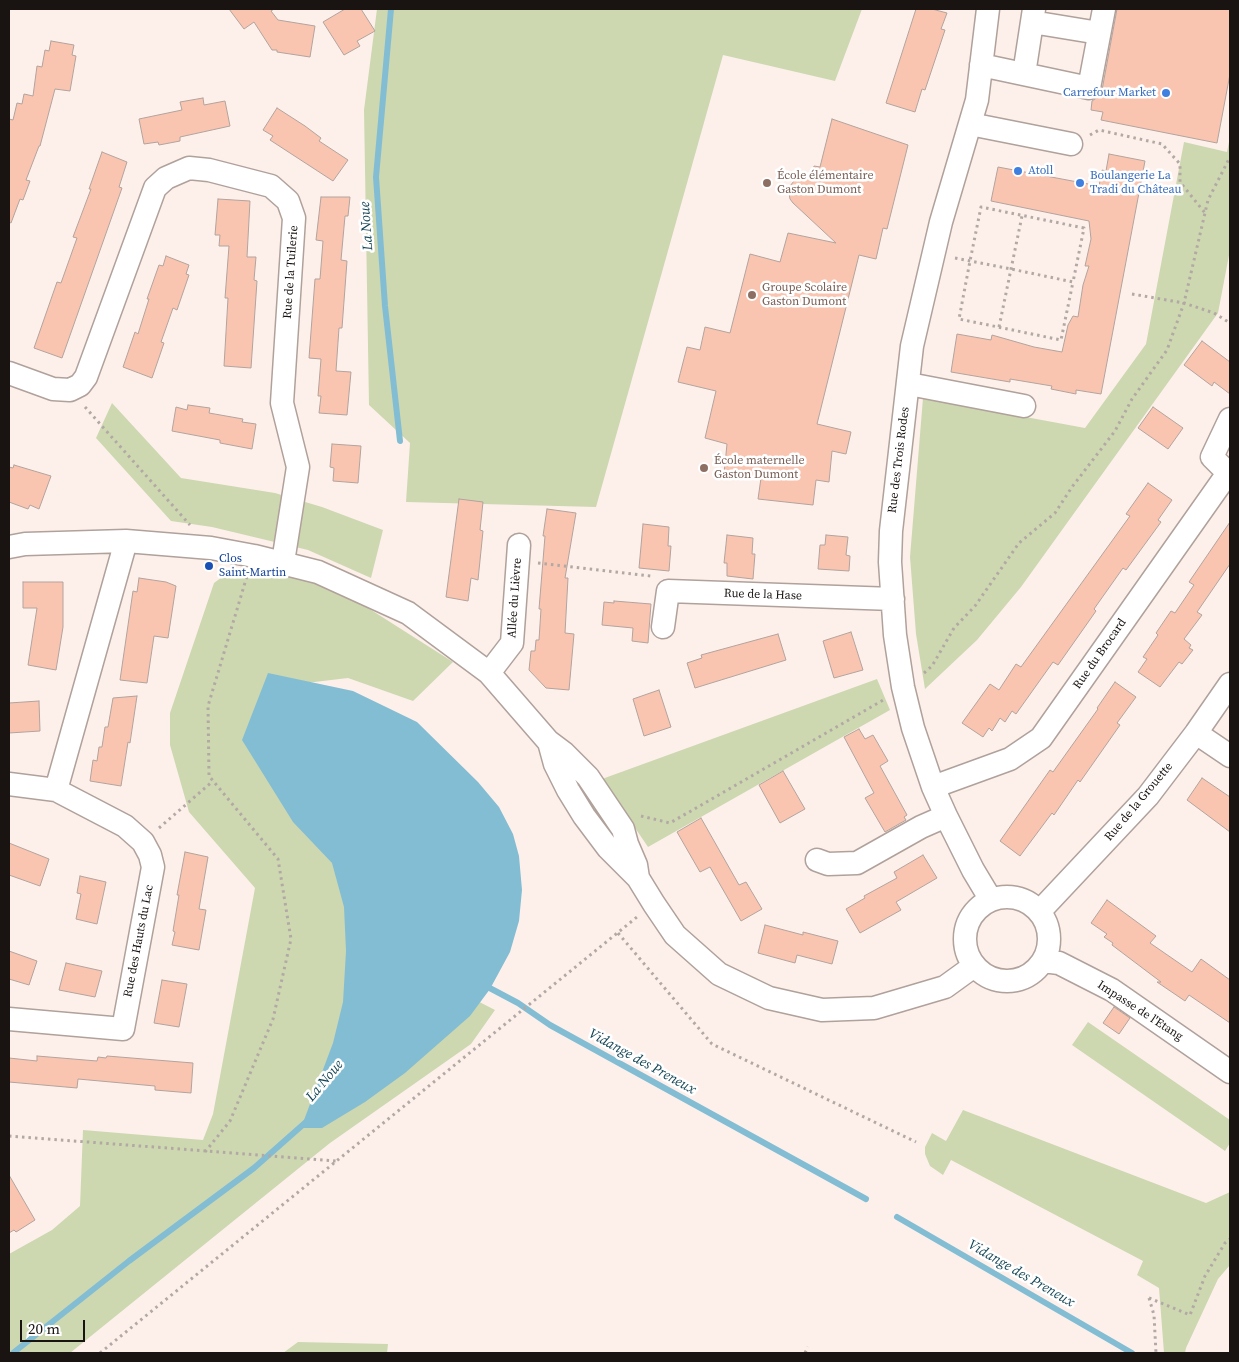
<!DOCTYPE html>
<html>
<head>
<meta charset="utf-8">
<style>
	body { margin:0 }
	#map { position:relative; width:1239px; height:1362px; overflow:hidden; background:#fdf0eb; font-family:"Source Serif 4",serif }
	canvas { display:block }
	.frame { position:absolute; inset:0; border:10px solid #191412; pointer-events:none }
	.scale { position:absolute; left:20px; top:1320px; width:65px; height:22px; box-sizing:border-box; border:2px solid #191412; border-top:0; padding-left:6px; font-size:15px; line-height:18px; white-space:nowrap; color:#191412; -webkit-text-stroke:4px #fff; paint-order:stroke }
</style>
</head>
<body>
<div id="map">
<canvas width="1239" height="1362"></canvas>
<div class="frame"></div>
<div class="scale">20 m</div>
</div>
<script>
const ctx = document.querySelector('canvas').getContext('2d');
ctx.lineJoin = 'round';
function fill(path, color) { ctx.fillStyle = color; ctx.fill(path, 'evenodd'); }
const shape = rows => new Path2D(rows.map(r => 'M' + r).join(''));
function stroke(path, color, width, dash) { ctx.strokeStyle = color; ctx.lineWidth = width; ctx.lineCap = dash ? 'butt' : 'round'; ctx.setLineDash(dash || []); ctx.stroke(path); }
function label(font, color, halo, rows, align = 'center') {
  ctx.font = font + ' "Source Serif 4",serif'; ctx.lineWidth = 5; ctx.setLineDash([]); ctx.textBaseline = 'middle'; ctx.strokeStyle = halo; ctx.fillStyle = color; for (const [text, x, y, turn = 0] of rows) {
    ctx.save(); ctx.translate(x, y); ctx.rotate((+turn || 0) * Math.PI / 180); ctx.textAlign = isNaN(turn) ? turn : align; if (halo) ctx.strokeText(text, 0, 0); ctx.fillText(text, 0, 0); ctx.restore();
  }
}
const green = shape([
	[377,9,862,9,835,81,723,55,596,507,406,502,410,443,369,405,364,110],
	[1230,137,1230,250,1218,313,1021,587,977,640,925,689,916,634,910,557,923,398,1085,428,1146,344,1184,142,1227,152],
	[112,403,181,478,275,493,322,507,383,530,371,578,308,550,212,527,171,521,96,438],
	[272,568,346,594,453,662,413,701,348,678,281,686,458,991,495,1010,471,1044,330,1143,70,1353,9,1353,9,1254,52,1230,80,1206,83,1130,203,1140,213,1114,255,888,189,812,170,745,170,713,214,583,230,571],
	[877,679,890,710,648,847,602,779],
	[1088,1022,1230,1120,1230,1143,1225,1151,1072,1045],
	[963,1110,1206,1203,1230,1192,1230,1265,1218,1279,1186,1348,1185,1353,1164,1353,1159,1288,1137,1275,1143,1261,951,1160,943,1175,930,1166,925,1154,925,1147,932,1133,946,1141],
	[298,1342,388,1344,387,1353,283,1353]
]);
const water = shape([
	[268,673,353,691,417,722,478,782,499,807,513,834,519,856,522,890,519,921,510,952,490,989,470,1016,405,1073,365,1102,322,1128,301,1128,333,1043,343,1002,346,951,344,907,332,863,293,822,242,740]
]);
const stream = shape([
	[391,9,376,177,385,306,400,441],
	[484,985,518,1003,550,1025,866,1199],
	[897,1217,1132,1353],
	[13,1353,129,1261,254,1168,306,1122]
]);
const building = shape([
	[229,9,274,9,271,11,278,20,315,26,310,57,277,52,277,50,272,50,254,22,244,29,229,9],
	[345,9,361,9,375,31,357,41,360,46,344,55,323,22,345,9],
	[916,9,932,9,947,13,941,29,945,30,925,90,922,89,915,112,886,103,916,9],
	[1117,9,1230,9,1230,74,1217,143,1101,120,1103,112,1091,110,1092,101,1098,97,1102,90,1117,9],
	[51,41,74,45,72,55,76,56,70,91,55,89,40,146,39,146,26,180,30,181,23,200,20,199,11,223,9,222,9,119,13,120,17,103,22,104,24,94,33,96,37,66,42,67,45,50,49,51,51,41],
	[203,98,204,105,225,101,230,126,180,137,180,141,159,145,158,142,144,144,139,119,182,110,180,102,203,98],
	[277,108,305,126,321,138,319,141,348,160,333,181,270,140,273,136,263,130,277,108],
	[832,119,908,145,887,229,883,228,876,259,859,255,817,424,851,432,846,454,832,451,829,482,816,480,813,505,758,499,761,478,724,474,727,444,705,438,716,391,678,382,687,347,700,350,705,327,730,333,750,254,780,262,788,233,836,243,793,203,790,199,789,193,790,186,794,181,812,173,814,166,820,167,832,119],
	[102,152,127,162,119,187,122,188,62,358,34,348,57,282,61,283,77,238,73,237,91,189,89,189,102,152],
	[1109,154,1145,161,1101,394,1076,390,1076,394,1051,389,1052,386,1010,379,1010,382,951,372,957,334,991,340,992,335,1034,347,1062,352,1068,325,1073,316,1078,317,1083,285,1089,266,1085,266,1091,239,1089,221,991,201,998,167,1099,186,1102,170,1106,171,1109,154],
	[321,197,350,197,348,216,345,216,341,260,347,261,342,328,339,328,336,371,351,372,347,415,319,413,321,396,318,396,321,359,309,358,315,279,320,279,323,241,316,240,321,197],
	[218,199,250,201,247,257,256,257,254,280,257,281,251,368,224,366,228,298,225,298,229,246,219,246,220,235,215,235,218,199],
	[166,256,189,265,186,274,189,275,177,310,173,308,161,342,164,343,152,378,123,367,135,332,138,334,149,299,147,299,159,265,163,266,166,256],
	[1202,341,1230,362,1230,394,1214,382,1212,386,1184,365,1202,341],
	[188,405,210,408,209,413,243,419,242,422,256,424,252,449,220,443,220,440,172,431,176,407,187,410,188,405],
	[1153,407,1183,428,1168,449,1138,428,1153,407],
	[332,444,361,446,358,483,333,481,334,468,330,467,332,444],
	[14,465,51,476,39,509,30,505,28,509,9,502,9,467,13,468,14,465],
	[1148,483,1172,500,1158,520,1161,522,1126,570,1123,568,1094,609,1096,611,1058,665,1053,662,1016,714,1012,711,1005,722,1000,718,992,731,989,728,983,737,962,723,990,684,999,690,1016,664,1021,667,1130,516,1126,514,1148,483],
	[459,499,483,502,480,530,483,531,478,580,471,578,468,601,446,597,459,499],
	[547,509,576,513,565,578,568,578,565,633,574,634,569,690,546,688,529,670,531,651,535,651,536,640,539,640,541,609,539,609,545,536,543,536,547,509],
	[1230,522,1230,564,1197,612,1202,615,1184,639,1191,645,1189,648,1193,650,1182,664,1179,662,1160,687,1138,672,1147,659,1143,657,1158,635,1156,633,1171,611,1175,613,1194,585,1189,582,1230,522],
	[643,524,669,527,668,546,671,546,669,571,639,568,643,524],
	[727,535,753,538,752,554,755,554,753,579,727,576,727,563,724,563,727,535],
	[826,535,848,537,846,555,850,556,849,571,818,569,820,545,825,545,826,535],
	[139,578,166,582,176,586,168,638,154,636,147,683,120,680,133,591,137,592,139,578],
	[23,582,63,582,63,627,56,670,28,665,37,608,23,608,23,582],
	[614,601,651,604,648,643,632,641,633,628,602,625,604,602,614,603,614,601],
	[851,632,863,670,834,678,823,641,851,632],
	[778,634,786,660,695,688,687,663,702,658,701,655,778,634],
	[1115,682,1136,697,1117,723,1120,725,1080,782,1078,780,1054,815,1052,813,1020,856,1000,841,1050,770,1053,772,1098,709,1097,708,1115,682],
	[659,690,671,727,644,736,633,699,659,690],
	[137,696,130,743,128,742,121,786,90,781,93,760,97,761,99,747,102,747,105,727,108,727,113,698,137,696],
	[39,701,40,731,9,733,9,703,39,701],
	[859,729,865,739,873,735,888,761,880,766,907,815,904,817,906,820,885,832,865,798,874,793,844,737,859,729],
	[783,771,805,809,780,823,759,785,783,771],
	[1202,778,1230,797,1230,832,1187,800,1202,778],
	[701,818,739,885,746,882,762,909,741,921,710,867,700,872,677,832,701,818],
	[9,843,49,859,40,886,9,875,9,843],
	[185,852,208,857,199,909,206,910,199,950,172,945,175,932,173,931,179,895,177,895,185,852],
	[923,855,937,878,896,902,901,910,860,933,846,909,865,898,864,896,897,878,894,872,923,855],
	[80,876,106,882,97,924,76,919,81,894,77,893,80,876],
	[1107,900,1156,936,1150,943,1192,972,1201,959,1230,980,1230,1023,1189,995,1185,1001,1157,982,1161,982,1112,945,1113,943,1104,937,1107,934,1091,923,1107,900],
	[765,925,803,935,803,932,838,941,832,964,797,955,795,963,758,953,765,925],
	[9,951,37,961,29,985,9,979,9,951],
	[66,963,102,971,95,997,59,990,66,963],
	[162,980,187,984,179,1027,154,1023,162,980],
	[1114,1007,1130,1018,1119,1034,1103,1023,1114,1007],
	[37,1056,97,1061,98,1057,106,1058,107,1056,193,1063,191,1093,155,1090,155,1086,78,1079,77,1088,9,1082,9,1058,37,1061,37,1056],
	[9,1175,35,1220,16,1232,14,1230,9,1233,9,1175]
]);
const path = shape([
	[1090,135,1099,130,1162,144,1180,164,1180,182,1205,213],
	[955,258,970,261,1011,269,1073,282,1084,228,981,207,970,261,959,319,1061,340,1073,282],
	[1132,294,1184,303,1214,313,1230,323],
	[999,327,1022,216],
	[85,407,190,525],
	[538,563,651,576,653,578],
	[924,673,932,666,954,628,975,606,1019,543,1055,513,1072,487,1115,431,1132,399,1167,350,1184,303,1208,200,1230,157],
	[641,816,670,823,885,699],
	[159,828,213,781],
	[618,933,712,1044,916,1142],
	[9,1136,337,1161],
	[205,1152,230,1121,273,1019,291,939,278,859,209,776,208,706,247,576],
	[1149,1298,1190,1315,1205,1276,1225,1243,1230,1239],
	[1149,1298,1154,1315,1156,1353],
	[100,1353,637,917],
	[805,1353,808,1347]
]);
const minor = shape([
	[988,9,977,100,941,222,912,346,891,531,890,562,895,635,903,687,913,728,933,787,946,816,973,870,991,900],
	[1032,22,1099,33],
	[981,65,1089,88,1104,9],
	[1024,74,1034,9],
	[970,124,1071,144],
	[9,373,53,389,70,390,80,385,86,377,155,188,166,178,189,168,209,170,271,186,288,201,294,218,282,403,298,467,283,562],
	[909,384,1024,406],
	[1230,419,1212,457,1230,475],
	[9,547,25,544,126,541,211,548,254,556,318,572,408,613,489,673,548,741,564,753,588,777,623,829,627,844,636,865,638,878],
	[663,627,668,591,893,599],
	[489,673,512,643,519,545],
	[1196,733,1230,756],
	[549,742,555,764,568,790,584,816,608,848,638,878,654,904,675,935,719,974,769,998,822,1010,874,1008,945,987,974,966],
	[9,784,56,790,125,826,143,842,150,855,153,867,123,1029,9,1019],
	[933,787,1010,759,1041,738,1228,473],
	[56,790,126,541],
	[817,860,828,864,857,863,921,827,946,816],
	'965 939a42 42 0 1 1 84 0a42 42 0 1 1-84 0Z',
	[1039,912,1148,796,1196,733,1230,684],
	[1043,961,1059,963,1112,990,1230,1072]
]);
const markers = [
	[1166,93,5,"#3f7fe0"],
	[1018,171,5,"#3f7fe0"],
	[767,183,5,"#8d6e63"],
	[1080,183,5,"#3f7fe0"],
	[752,295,5,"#8d6e63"],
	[704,468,5,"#8d6e63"],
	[209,566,5,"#1a4fb4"]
];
const shopNames = [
	["Carrefour Market",1156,93,"right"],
	["Atoll",1028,171],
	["Boulangerie La",1090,176],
	["Tradi du Château",1090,190]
];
const educationNames = [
	["École élémentaire",777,176],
	["Gaston Dumont",777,190],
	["Groupe Scolaire",762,288],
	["Gaston Dumont",762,302],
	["École maternelle",714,461],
	["Gaston Dumont",714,475]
];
const streetNames = [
	["Rue de la Tuilerie",291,272,-86],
	["Rue des Trois Rodes",899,460,-83],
	["Rue de la Hase",763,595,2],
	["Allée du Lièvre",515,598,-86],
	["Rue du Brocard",1100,654,-55],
	["Rue de la Grouette",1139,802,-50],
	["Rue des Hauts du Lac",139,941,-79],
	["Impasse de l'Etang",1140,1011,33]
];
const transitNames = [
	["Clos",219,559],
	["Saint-Martin",219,573]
];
const waterNames = [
	["La Noue",367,226,-94],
	["Vidange des Preneux",642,1062,29],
	["La Noue",325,1081,-50],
	["Vidange des Preneux",1021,1274,30]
];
fill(green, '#cdd8b1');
fill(water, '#83bdd3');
stroke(stream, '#83bdd3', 6);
fill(building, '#fac5b0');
stroke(building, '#b2a39d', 1);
stroke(minor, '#b0a19b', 25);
stroke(path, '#b2a8a4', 3, [2.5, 4]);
stroke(minor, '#fff', 22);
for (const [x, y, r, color] of markers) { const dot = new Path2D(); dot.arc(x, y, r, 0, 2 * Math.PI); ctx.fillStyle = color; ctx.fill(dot); stroke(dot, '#fff', 2); }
label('12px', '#366cbe', '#fff', shopNames, 'left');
label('12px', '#785e54', '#fff', educationNames, 'left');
label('12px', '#191412', '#fff', streetNames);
label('12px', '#164399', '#fff', transitNames, 'left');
label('italic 14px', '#144656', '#fff', waterNames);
</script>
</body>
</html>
